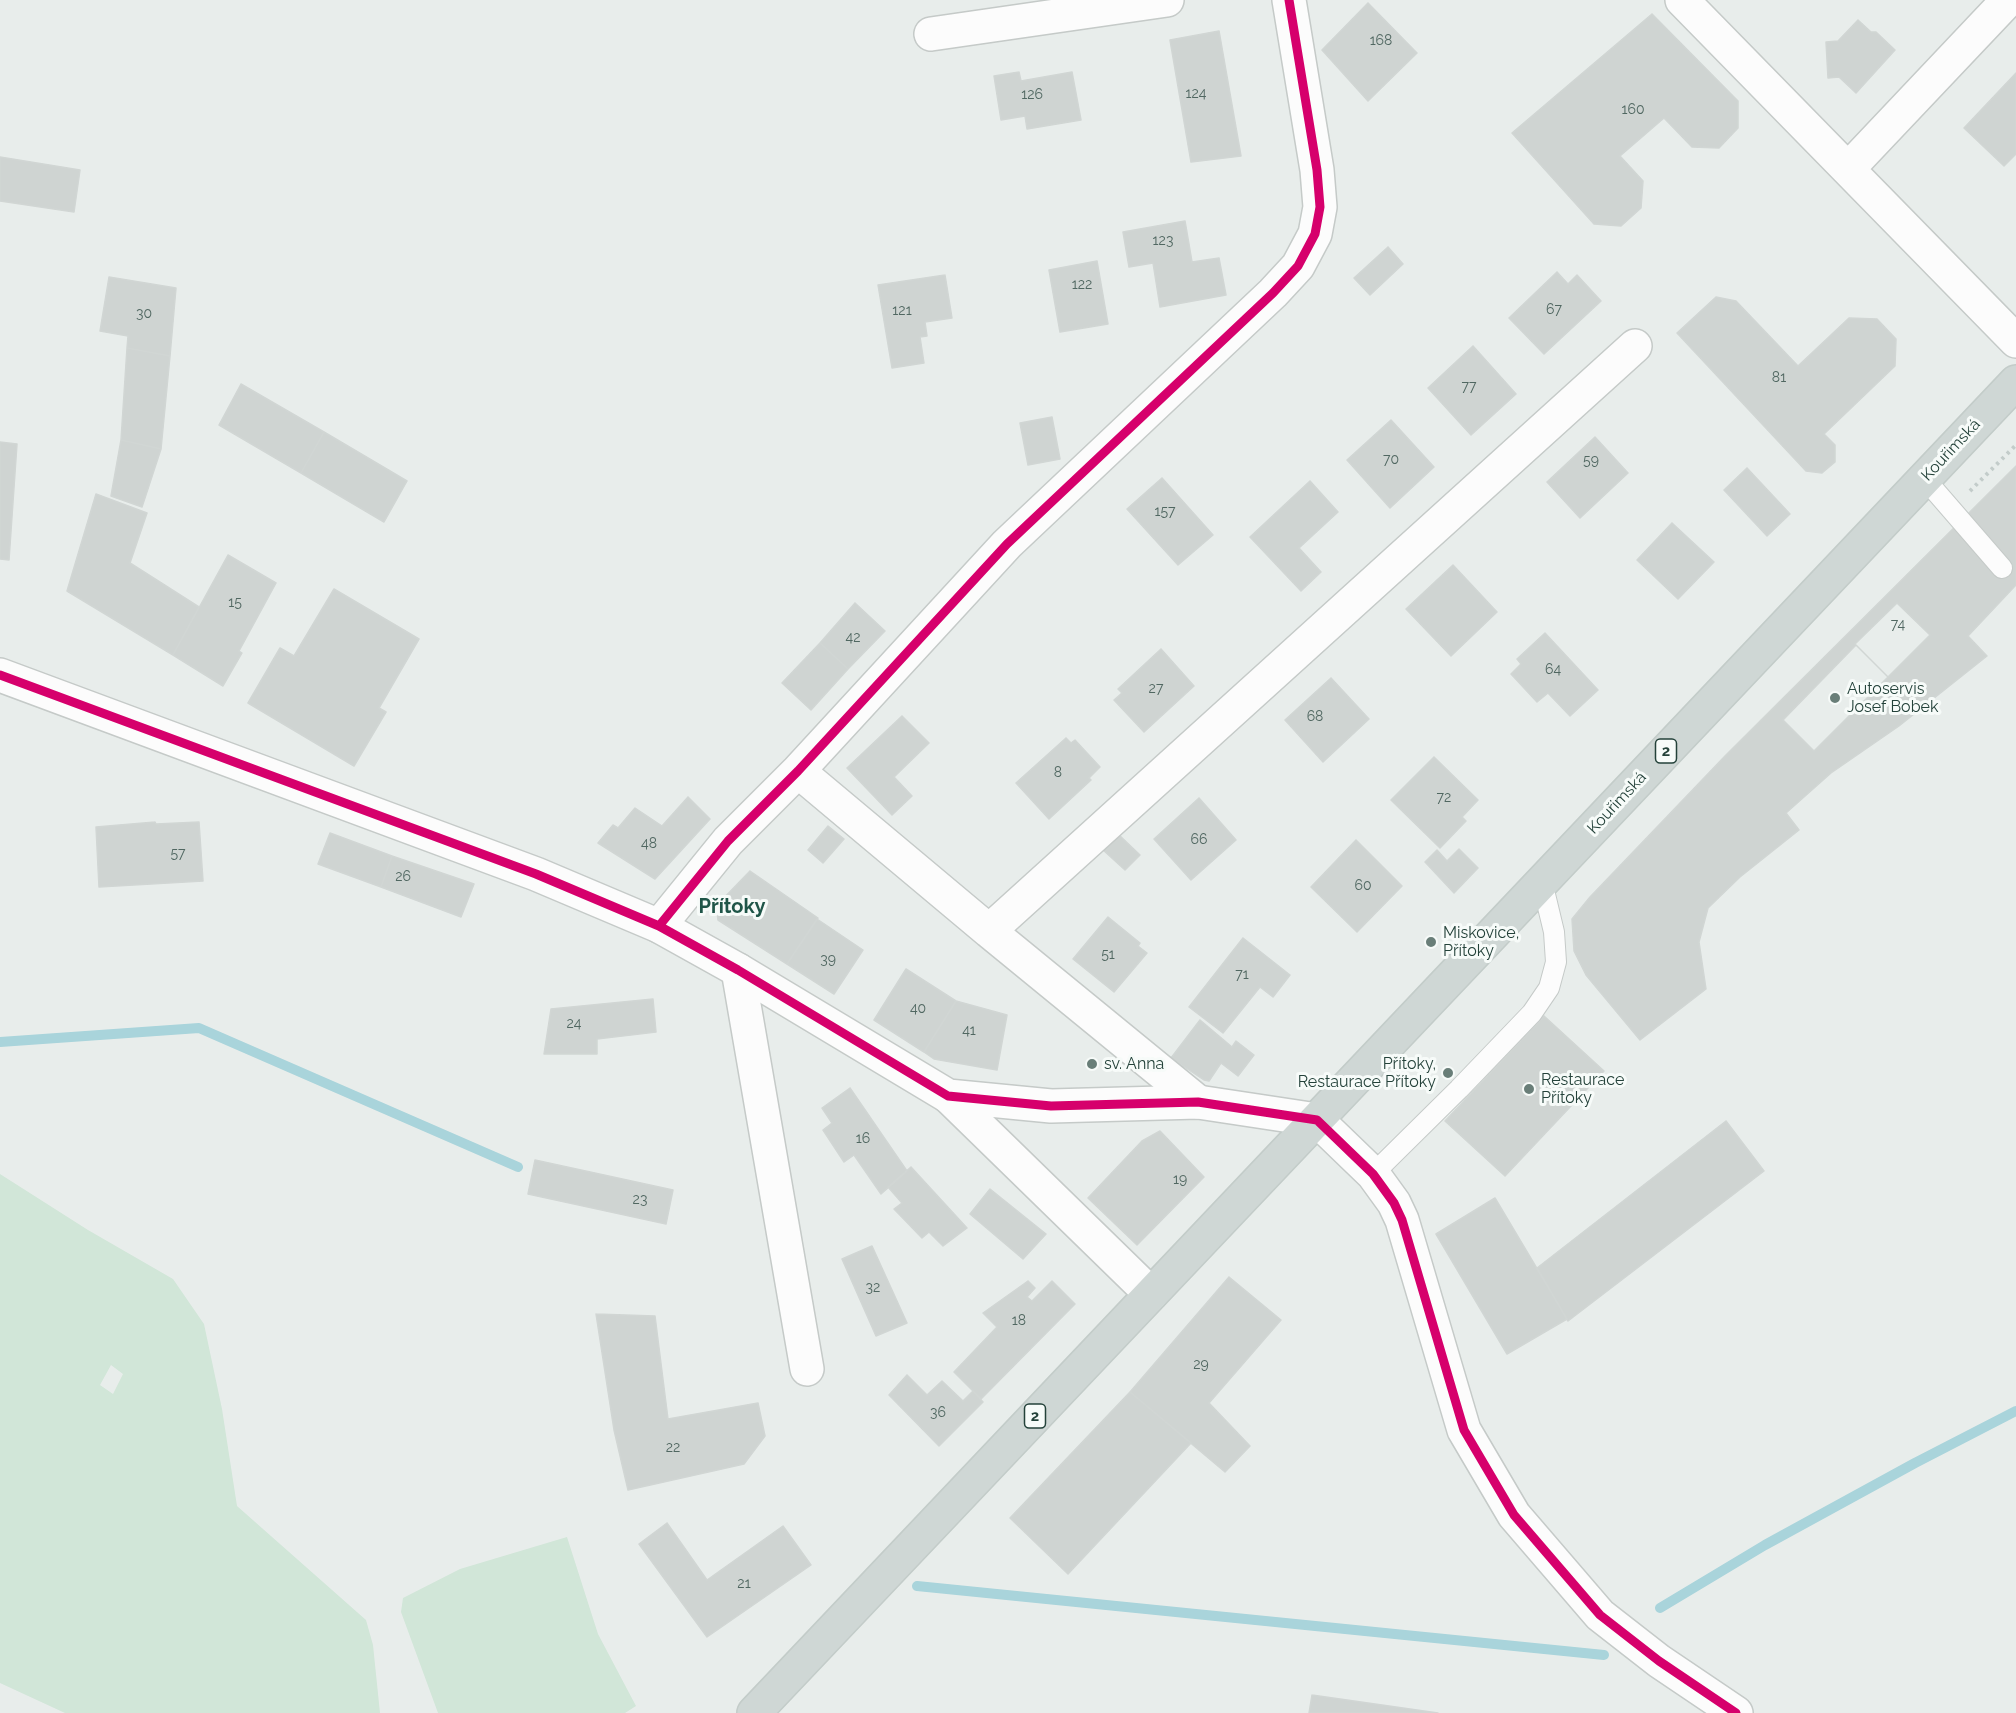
<!DOCTYPE html>
<html>
<head>
<meta charset="utf-8">
<style>
	body { margin:0 }
	canvas { display:block; background:#e8edeb }
</style>
</head>
<body>
<canvas width="2016" height="1713"></canvas>
<script>
const ctx = document.querySelector('canvas').getContext('2d');
ctx.lineJoin = 'round';
function fill(path, color) { ctx.fillStyle = color; ctx.fill(path, 'evenodd'); }
const shape = rows => new Path2D(rows.map(r => 'M' + r).join(''));
function stroke(path, color, width, dash) { ctx.strokeStyle = color; ctx.lineWidth = width; ctx.lineCap = dash ? 'butt' : 'round'; ctx.setLineDash(dash || []); ctx.stroke(path); }
function label(font, color, halo, rows, align = 'center') {
  ctx.font = font + ' Raleway,sans-serif'; ctx.lineWidth = 6; ctx.setLineDash([]); ctx.textBaseline = 'middle'; ctx.strokeStyle = halo; ctx.fillStyle = color; for (const [text, x, y, turn = 0] of rows) {
    ctx.save(); ctx.translate(x, y); ctx.rotate((+turn || 0) * Math.PI / 180); ctx.textAlign = isNaN(turn) ? turn : align; if (halo) ctx.strokeText(text, 0, 0); ctx.fillText(text, 0, 0); ctx.restore();
  }
}
const green = shape([
	[0,1174,88,1230,173,1279,204,1324,222,1409,237,1506,366,1620,373,1645,380,1713,65,1713,0,1683],
	[111,1365,123,1374,113,1394,100,1385],
	[567,1537,598,1634,636,1706,625,1713,438,1713,401,1612,403,1598,460,1569]
]);
const stream = shape([
	[0,1042,199,1028,518,1167],
	[917,1586,1604,1655],
	[1660,1608,1765,1545,1915,1463,2016,1411]
]);
const building = shape([
	[1368,3,1417,53,1368,101,1322,50,1368,3],
	[1652,14,1738,101,1738,128,1719,148,1692,147,1664,118,1620,156,1643,181,1641,208,1621,226,1594,224,1512,133,1652,14],
	[1858,20,1871,32,1876,32,1895,50,1856,93,1839,77,1828,78,1826,42,1838,41,1858,20],
	[1219,31,1241,156,1191,162,1170,40,1219,31],
	[1019,72,1021,81,1072,72,1081,120,1027,129,1025,116,1001,120,994,76,1019,72],
	[2016,73,2016,154,2004,166,1964,128,2016,73],
	[0,157,80,170,74,212,0,201,0,157],
	[1185,221,1192,262,1219,258,1226,295,1160,307,1153,263,1129,267,1123,232,1185,221],
	[1388,247,1403,264,1370,295,1354,278,1388,247],
	[1097,261,1108,324,1060,332,1049,270,1097,261],
	[1557,272,1568,284,1577,275,1601,301,1544,354,1509,318,1557,272],
	[945,275,952,318,925,322,927,336,920,337,924,363,892,368,878,285,945,275],
	[109,277,176,288,170,356,127,348,128,336,100,331,109,277],
	[1716,297,1736,301,1798,366,1849,318,1877,319,1896,339,1895,366,1824,434,1835,445,1835,462,1822,473,1806,471,1677,333,1716,297],
	[1473,346,1516,394,1471,435,1428,388,1473,346],
	[127,348,170,356,161,449,121,440,127,348],
	[241,384,324,432,301,473,219,425,241,384],
	[1052,417,1060,459,1028,465,1020,423,1052,417],
	[1391,420,1434,467,1390,508,1347,460,1391,420],
	[324,432,407,481,384,522,301,473,324,432],
	[1595,437,1628,473,1580,518,1547,482,1595,437],
	[121,440,161,449,142,507,111,496,121,440],
	[0,442,17,444,9,560,0,559,0,442],
	[2016,466,2016,585,1968,636,1987,656,1899,726,1831,773,1786,813,1799,830,1740,877,1708,908,1699,942,1706,989,1640,1040,1586,975,1574,951,1572,919,1590,897,1725,756,2016,466],
	[1747,468,1790,514,1767,536,1724,490,1747,468],
	[1162,478,1213,535,1178,565,1127,509,1162,478],
	[1310,481,1338,512,1299,548,1321,572,1301,591,1250,537,1310,481],
	[96,494,147,513,130,563,199,607,173,655,67,591,96,494],
	[1672,523,1714,562,1678,599,1637,560,1672,523],
	[228,555,276,583,239,651,242,653,223,686,173,655,228,555],
	[1453,565,1497,612,1451,656,1406,609,1453,565],
	[334,589,419,639,379,708,386,712,354,766,248,703,280,648,294,656,334,589],
	[855,603,885,631,848,669,820,643,855,603],
	[1897,603,1930,635,1888,677,1855,644,1897,603],
	[1545,633,1598,690,1570,716,1548,693,1537,702,1511,674,1521,664,1517,659,1545,633],
	[820,643,848,669,811,710,782,683,820,643],
	[1856,645,1888,677,1814,751,1783,720,1856,645],
	[1161,649,1194,686,1144,732,1114,700,1122,693,1118,689,1161,649],
	[1331,678,1369,719,1323,762,1285,720,1331,678],
	[902,716,929,743,894,777,912,796,892,815,847,768,902,716],
	[1066,738,1071,743,1075,740,1100,767,1089,778,1091,780,1049,819,1016,783,1066,738],
	[1434,757,1478,800,1462,817,1466,821,1440,848,1391,800,1434,757],
	[688,797,710,819,655,879,598,843,613,825,618,828,635,808,662,826,688,797],
	[1199,798,1236,840,1191,880,1154,839,1199,798],
	[155,822,156,824,199,822,203,881,99,887,96,827,155,822],
	[828,826,844,839,823,863,808,850,828,826],
	[330,833,392,856,381,887,318,864,330,833],
	[1118,834,1140,855,1125,870,1102,849,1118,834],
	[1356,840,1402,886,1357,932,1311,887,1356,840],
	[1459,849,1478,868,1454,893,1425,862,1437,850,1447,861,1459,849],
	[392,856,474,884,461,917,381,887,392,856],
	[750,871,818,918,787,964,718,920,716,906,750,871],
	[1108,917,1140,943,1138,946,1147,953,1114,992,1073,959,1108,917],
	[817,919,863,950,834,994,787,964,817,919],
	[1243,938,1290,975,1273,997,1260,987,1223,1033,1189,1007,1243,938],
	[906,969,956,1001,924,1052,874,1020,906,969],
	[653,999,656,1032,597,1039,597,1054,544,1054,551,1009,653,999],
	[956,1001,1007,1015,997,1070,934,1059,924,1052,956,1001],
	[1544,1016,1604,1071,1505,1176,1445,1121,1544,1016],
	[1200,1020,1232,1047,1236,1041,1254,1055,1238,1076,1221,1063,1209,1081,1204,1080,1171,1058,1200,1020],
	[850,1088,907,1171,881,1194,854,1155,844,1162,823,1130,832,1123,822,1108,850,1088],
	[1726,1121,1764,1171,1568,1321,1537,1268,1726,1121],
	[1160,1131,1204,1177,1137,1245,1088,1198,1142,1141,1160,1131],
	[535,1160,673,1190,666,1224,528,1194,535,1160],
	[911,1167,967,1228,943,1246,929,1232,922,1238,894,1209,902,1203,888,1187,911,1167],
	[990,1189,1046,1234,1023,1259,970,1214,990,1189],
	[1495,1198,1567,1319,1507,1354,1436,1234,1495,1198],
	[872,1246,907,1323,876,1336,842,1259,872,1246],
	[1229,1277,1281,1320,1209,1403,1250,1446,1225,1472,1130,1392,1229,1277],
	[1028,1281,1035,1288,1027,1297,1032,1301,1052,1281,1075,1304,981,1399,954,1372,997,1327,983,1313,1028,1281],
	[596,1314,655,1316,668,1419,758,1403,765,1436,744,1464,628,1490,614,1430,596,1314],
	[907,1375,927,1395,942,1381,963,1401,973,1391,983,1402,939,1446,889,1395,907,1375],
	[1130,1392,1191,1443,1068,1574,1010,1518,1130,1392],
	[667,1523,707,1580,783,1526,811,1565,707,1637,639,1544,667,1523],
	[1312,1695,1438,1713,1309,1713,1312,1695]
]);
const path = shape([
	[1970,491,2016,445]
]);
const service = shape([
	[1924,478,2002,568],
	[1373,1174,1459,1089,1532,1013,1549,988,1556,962,1554,932,1542,882]
]);
const minor = shape([
	[1682,0,2016,341],
	[931,34,1167,0],
	[1849,168,2008,0],
	[798,771,989,931],
	[659,926,728,841,798,771,1007,544,1273,293,1298,266,1315,234,1320,207,1317,170,1289,0],
	[738,970,807,1369],
	[948,1096,1151,1294],
	[1198,1102,989,931,1635,346]
]);
const tertiary = shape([
	[0,675,536,874,659,926,738,970,948,1096,1051,1106,1198,1102,1317,1120,1373,1174,1394,1203,1402,1220,1464,1430,1514,1515,1600,1615,1659,1661,1736,1713]
]);
const primary = shape([
	[754,1713,2016,382]
]);
const cycleway = shape([
	[0,675,536,874,659,926,738,970,948,1096,1051,1106,1198,1102,1317,1120,1373,1174,1394,1203,1402,1220,1464,1430,1514,1515,1600,1615,1659,1661,1736,1713],
	[659,926,728,841,798,771,1007,544,1273,293,1298,266,1315,234,1320,207,1317,170,1289,0]
]);
const markers = [
	[1835,698,6,"#697e78"],
	[1431,942,6,"#697e78"],
	[1092,1064,6,"#697e78"],
	[1448,1073,6,"#697e78"],
	[1529,1089,6,"#697e78"]
];
const numberNames = [
	["168",1381,41],
	["124",1196,94],
	["126",1032,95],
	["160",1633,110],
	["123",1163,241],
	["122",1082,285],
	["67",1554,310],
	["121",902,311],
	["30",144,314],
	["81",1779,378],
	["77",1469,387],
	["70",1391,460],
	["59",1591,461],
	["157",1165,512],
	["15",235,603],
	["74",1898,625],
	["42",853,638],
	["64",1553,670],
	["27",1156,689],
	["68",1315,717],
	["8",1058,773],
	["72",1444,798],
	["66",1199,840],
	["48",649,844],
	["57",178,854],
	["26",403,877],
	["60",1363,886],
	["51",1108,955],
	["39",828,960],
	["71",1242,975],
	["40",918,1009],
	["24",574,1024],
	["41",969,1031],
	["16",863,1139],
	["19",1180,1180],
	["23",640,1200],
	["32",873,1288],
	["18",1019,1321],
	["29",1201,1365],
	["36",938,1413],
	["22",673,1448],
	["21",744,1584]
];
const shields = [
	[1666,751,21],
	[1035,1416,21]
];
const shieldNames = [
	["2",1666,751],
	["2",1035,1416]
];
const streetNames = [
	["Kouřimská",1951,450,-47],
	["Kouřimská",1617,803,-47]
];
const poiNames = [
	["Autoservis",1847,689],
	["Josef Bobek",1847,707],
	["Miskovice,",1443,933],
	["Přítoky",1443,951],
	["sv. Anna",1104,1064],
	["Přítoky,",1436,1064,"right"],
	["Restaurace Přítoky",1436,1082,"right"],
	["Restaurace",1541,1080],
	["Přítoky",1541,1098]
];
const quarterNames = [
	["Přítoky",732,907]
];
fill(green, '#d1e6d8');
stroke(stream, '#a9d4db', 10);
fill(building, '#cfd4d2');
stroke(building, '#d1d6d4', 1.5);
stroke(service, '#c5cac8', 22);
stroke(minor, '#c5cac8', 36);
stroke(tertiary, '#c5cac8', 36);
stroke(primary, '#c3ccc9', 36);
stroke(path, '#c3ccca', 4, [3, 4.5]);
stroke(service, '#fcfcfc', 20);
stroke(minor, '#fcfcfc', 33);
stroke(tertiary, '#fcfcfc', 33);
stroke(primary, '#cfd7d5', 33);
stroke(cycleway, '#d6006c', 9);
for (const [x, y, r, color] of markers) { const dot = new Path2D(); dot.arc(x, y, r, 0, 2 * Math.PI); ctx.fillStyle = color; ctx.fill(dot); stroke(dot, '#f7fbf9', 2); }
label('14px', '#506761', null, numberNames);
for (const [x, y, w] of shields) { const box = new Path2D(); box.roundRect(x - w / 2, y - 12, w, 24, 4.5); ctx.fillStyle = '#f7fbf9'; ctx.fill(box); stroke(box, '#24423a', 1.5); }
label('bold 15px', '#24423a', null, shieldNames);
label('16px', '#24423a', '#f7fbf9', streetNames);
label('16px', '#24423a', '#f7fbf9', poiNames, 'left');
label('bold 20px', '#1f5548', '#f7fbf9', quarterNames);
</script>
</body>
</html>
